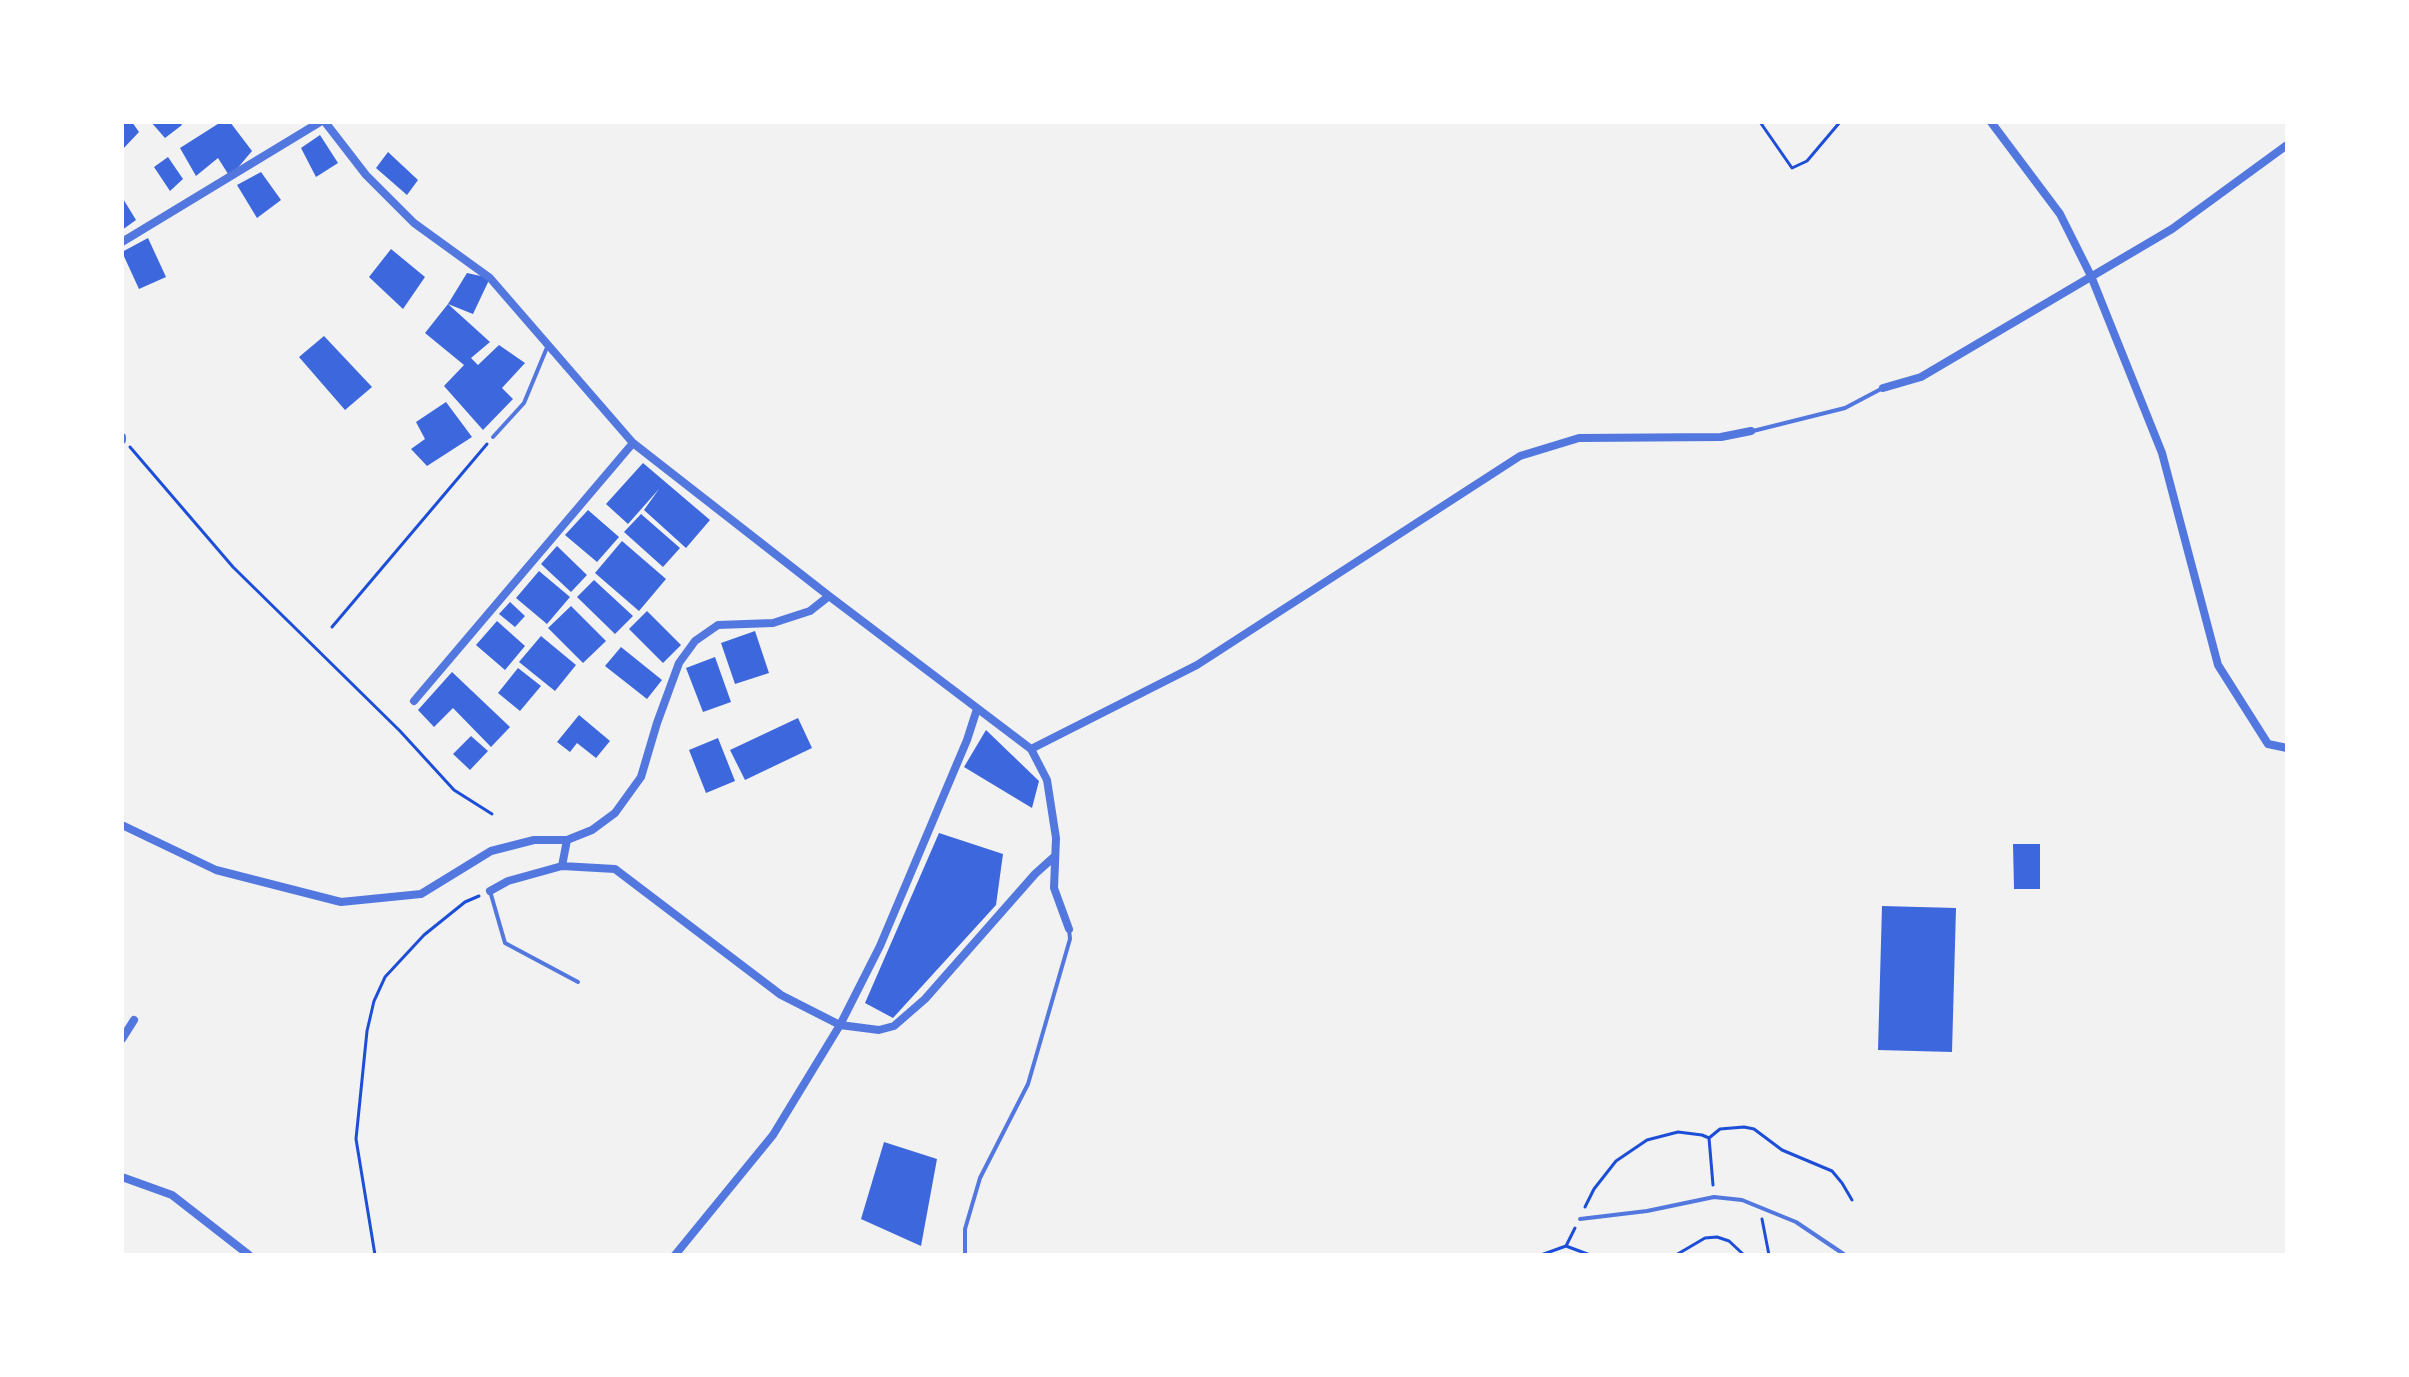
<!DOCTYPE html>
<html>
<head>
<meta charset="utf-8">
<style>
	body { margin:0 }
	#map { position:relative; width:2409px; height:1377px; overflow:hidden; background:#f2f2f2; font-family:"Source Sans 3",sans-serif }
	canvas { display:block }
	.frame { position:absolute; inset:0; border:124px solid #fff; pointer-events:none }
</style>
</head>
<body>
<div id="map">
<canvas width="2409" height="1377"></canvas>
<div class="frame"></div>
</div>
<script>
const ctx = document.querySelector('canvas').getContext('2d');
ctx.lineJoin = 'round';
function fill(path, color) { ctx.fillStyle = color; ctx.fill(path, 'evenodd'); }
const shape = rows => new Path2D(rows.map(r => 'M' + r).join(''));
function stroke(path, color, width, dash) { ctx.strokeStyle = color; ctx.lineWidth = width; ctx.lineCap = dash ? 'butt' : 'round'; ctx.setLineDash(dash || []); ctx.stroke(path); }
const building = shape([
	[122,122,132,122,139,132,122,150],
	[151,122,180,122,182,125,165,138],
	[221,122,230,122,252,151,230,177,218,158,196,176,180,148],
	[320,135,338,163,316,177,301,148],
	[388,152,418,180,407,195,376,168],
	[168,157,183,179,170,191,154,167],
	[261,172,281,200,257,218,237,185],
	[122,197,136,220,122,230],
	[148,238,166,277,139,289,122,252],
	[391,249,425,277,403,309,369,277],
	[467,273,490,278,473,314,448,304,490,342,471,358,478,365,499,345,525,363,502,388,513,399,483,430,444,386,464,365,425,333,448,304],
	[324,336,372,387,345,410,299,357],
	[446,402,472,437,427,466,411,449,425,439,416,422],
	[643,463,710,520,686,548,644,510,659,489,628,524,606,504],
	[588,510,619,537,597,562,565,535],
	[641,514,680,548,663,567,624,532],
	[622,541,666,579,639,611,595,573],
	[557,546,587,575,571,592,541,564],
	[539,571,570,597,547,624,516,598],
	[594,580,633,616,615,634,577,597],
	[510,602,525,616,515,627,499,614],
	[571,606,606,641,583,663,548,628],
	[647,611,681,645,663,663,629,629],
	[497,621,525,646,505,670,476,645],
	[755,631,769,673,735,684,721,643],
	[541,636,576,665,555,691,519,662],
	[621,647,662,680,647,699,605,666],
	[715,657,731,702,703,712,686,668],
	[518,668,541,686,520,711,498,693],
	[452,672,510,727,491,747,453,708,434,727,418,710],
	[579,715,610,741,596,758,577,743,570,752,557,742],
	[798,718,812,748,745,780,730,750],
	[986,730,1039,781,1032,808,964,767],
	[471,736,488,751,470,770,453,754],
	[718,738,735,781,706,793,689,750],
	[939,833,1003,854,996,905,893,1018,865,1003],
	[2013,844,2040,844,2040,889,2014,889],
	[1882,906,1956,908,1952,1052,1878,1050],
	[884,1142,937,1159,921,1246,861,1219]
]);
const path = shape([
	[1760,122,1792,168,1807,161,1840,122],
	[130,447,233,567,400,731,454,790,492,814],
	[332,627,487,444],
	[1709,1138,1720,1129,1744,1127,1754,1129,1782,1150,1832,1171,1842,1183,1852,1200],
	[1585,1207,1594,1189,1616,1161,1647,1140,1678,1132,1702,1135,1709,1138,1713,1185],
	[1762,1219,1769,1255],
	[1566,1246,1575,1228],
	[375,1255,356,1139,367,1031,374,1001,385,977,424,935,465,902,479,896],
	[1541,1255,1566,1246,1590,1255],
	[1676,1255,1705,1238,1717,1237,1729,1241,1744,1255]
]);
const service = shape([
	[1753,431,1845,408,1881,389],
	[493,437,524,403,548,345],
	[490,891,505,943,578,982],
	[1580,1219,1647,1211,1714,1197,1742,1200,1796,1222,1845,1255],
	[965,1255,965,1229,980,1178,1028,1084,1070,939,1069,929]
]);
const minor = shape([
	[325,122,366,175,414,223,490,278,633,443,829,596,1031,749,1047,780,1056,838,1054,888,1069,929],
	[1991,122,2060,214,2091,276,2162,453,2218,665,2268,744,2287,748],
	[122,242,320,122],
	[1883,388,1921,377,2172,229,2287,145],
	[122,437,122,440],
	[414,701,633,443],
	[1031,749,1197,665,1520,456,1579,438,1721,437,1751,431],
	[122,825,216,870,341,902,421,894,491,851,534,840,567,840],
	[562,866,567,840,592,830,615,813,641,777,657,723,679,663,695,641,718,625,773,623,810,611,829,596],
	[490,891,508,881,562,866,615,869,781,995,840,1025,879,1030,894,1026,925,999,1035,874,1055,856],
	[122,1039,134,1020],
	[122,1177,172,1195,249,1255],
	[675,1255,773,1135,840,1025,880,946,967,740,977,709]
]);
fill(building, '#3d67dc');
stroke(path, '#1d4ed8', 3);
stroke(service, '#5277de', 4);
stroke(minor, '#5277de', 8);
</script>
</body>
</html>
